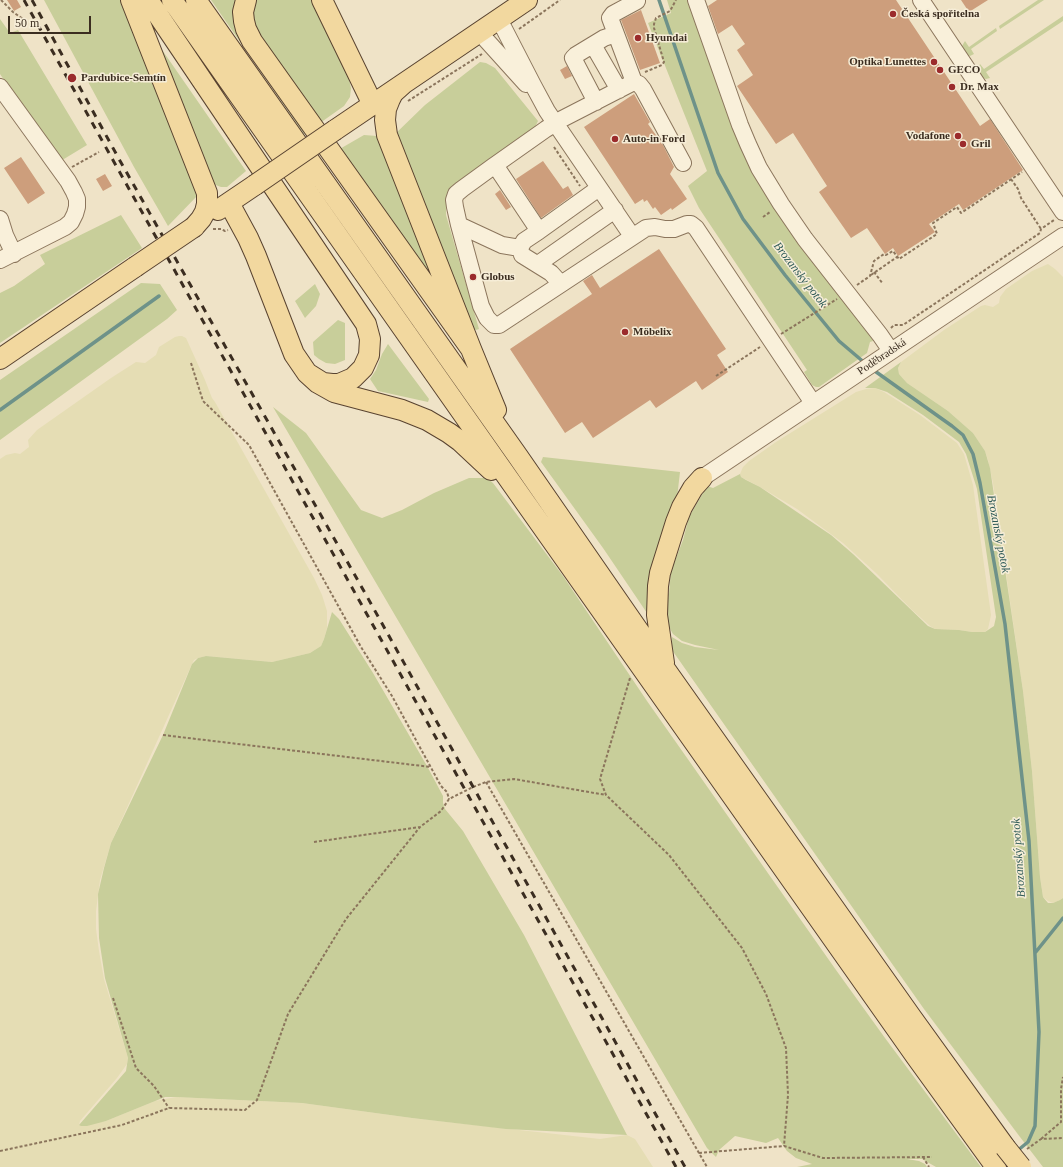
<!DOCTYPE html>
<html>
<head>
<meta charset="utf-8">
<style>
	body { margin:0 }
	#map { position:relative; width:1063px; height:1167px; overflow:hidden; background:#efe3c7; font-family:"Times New Roman",serif }
	canvas { display:block }
	.scale { position:absolute; left:8px; top:16px; width:83px; height:18px; box-sizing:border-box; border:2px solid #3b2d20; border-top:0; padding-left:5px; font-size:12px; line-height:14px; white-space:nowrap; color:#3b2d20; -webkit-text-stroke:3px #f6edd7; paint-order:stroke }
</style>
</head>
<body>
<div id="map">
<canvas width="1063" height="1167"></canvas>
<div class="scale">50 m</div>
</div>
<script>
const ctx = document.querySelector('canvas').getContext('2d');
ctx.lineJoin = 'round';
function fill(path, color) { ctx.fillStyle = color; ctx.fill(path, 'evenodd'); }
const shape = rows => new Path2D(rows.map(r => 'M' + r).join(''));
function stroke(path, color, width, dash) { ctx.strokeStyle = color; ctx.lineWidth = width; ctx.lineCap = dash ? 'butt' : 'round'; ctx.setLineDash(dash || []); ctx.stroke(path); }
function label(font, color, halo, rows, align = 'center') {
  ctx.font = font + ' "Times New Roman",serif'; ctx.lineWidth = 3; ctx.setLineDash([]); ctx.textBaseline = 'middle'; ctx.strokeStyle = halo; ctx.fillStyle = color; for (const [text, x, y, turn = 0] of rows) {
    ctx.save(); ctx.translate(x, y); ctx.rotate((+turn || 0) * Math.PI / 180); ctx.textAlign = isNaN(turn) ? turn : align; if (halo) ctx.strokeText(text, 0, 0); ctx.fillText(text, 0, 0); ctx.restore();
  }
}
const farmland = shape([
	[1048,264,1055,269,1063,277,1063,898,1060,900,1053,903,1048,901,1043,897,1040,877,1032,771,1023,691,993,483,988,460,985,451,973,433,948,411,907,383,899,374,898,368,901,362,944,330,981,306,985,305,993,307,999,303,1000,297,1006,289,1032,271],
	[179,336,182,336,186,338,205,380,212,398,215,402,314,578,322,595,327,611,327,628,324,639,321,646,310,653,272,662,206,656,198,658,194,660,192,664,111,843,100,880,96,911,96,929,99,951,104,979,128,1058,127,1064,117,1078,80,1121,79,1125,106,1121,155,1101,176,1097,302,1103,412,1118,600,1139,627,1135,635,1139,653,1167,0,1167,0,459,6,455,15,453,20,454,29,447,28,440,37,430,111,378,136,362,145,363,156,355,159,347,175,337],
	[875,388,884,392,920,415,957,443,964,454,973,485,991,615,988,629,985,632,972,632,959,630,935,629,930,626,912,610,877,574,843,543,797,509,760,487,741,477,740,474,743,467,749,461,776,442,856,392,866,389]
]);
const green = shape([
	[44,0,123,0,198,195,168,226,134,167],
	[211,0,240,0,309,131,304,134],
	[254,0,312,0,317,5,350,75,349,79,351,88,350,97,344,106,320,123,253,29,251,5],
	[667,0,690,0,734,120,872,335,873,341,870,342,867,353,819,387,816,387,812,385,804,372,807,370,699,208,688,186,707,171,648,23,671,13],
	[1038,0,1044,0,1000,29,999,26],
	[1063,16,1063,21,986,72,990,78,986,79,983,78,977,71,980,64,984,69],
	[0,19,10,33,18,30,87,145,59,162,0,74],
	[996,28,997,31,971,49,974,54,970,56,967,55,962,49,962,46,965,41,969,47],
	[158,44,246,171,227,187,221,187,213,184],
	[480,62,486,63,495,68,538,121,534,129,446,202,446,215,479,329,476,330,474,329,393,136,425,105],
	[364,135,377,136,448,307,338,150],
	[121,215,142,248,0,343,0,293,14,286,45,264,40,255],
	[141,283,160,284,177,310,167,319,0,440,0,380],
	[315,284,320,294,316,306,305,318,295,301],
	[338,320,345,323,345,360,335,364,326,363,319,359,314,355,313,342],
	[388,344,429,399,428,402,378,391,370,379,376,370,382,354],
	[901,362,898,368,899,374,907,383,948,411,973,433,985,451,990,468,1023,691,1032,771,1040,877,1043,897,1048,903,1053,903,1060,900,1063,898,1063,1167,1043,1167,1020,1137,924,1009,876,941,672,650,672,637,682,643,695,647,719,650,695,645,682,641,673,634,669,627,666,607,668,594,669,593,671,571,683,540,689,517,707,486,713,488,740,474,741,477,746,480,760,487,831,535,853,554,928,626,935,629,959,630,972,632,985,632,994,626,996,617,977,489,966,454,959,442,923,415,887,392,875,388,865,388],
	[273,407,306,433,361,510,382,518,402,510,434,493,469,478,487,478,493,483,563,576,647,701,836,970,885,1038,981,1167,936,1167,922,1159,907,1159,919,1161,925,1164,927,1167,797,1167,812,1164,796,1158,787,1151,778,1138,766,1143,735,1136,719,1150,716,1157,707,1148],
	[543,457,680,472,677,498,648,593,647,613,603,548,541,462],
	[332,612,339,619,373,673,427,766,443,796,443,803,445,809,463,831,524,935,627,1135,506,1129,412,1118,302,1103,176,1097,165,1097,106,1121,87,1126,81,1126,79,1125,126,1071,128,1058,105,978,99,938,98,894,104,868,111,843,163,735,192,664,198,658,206,656,272,662,310,653,321,646,324,639]
]);
const stream = shape([
	[659,0,718,173,743,219,785,275,839,341,866,364],
	[872,369,952,426,963,435,973,454,980,483,1005,624,1029,841,1039,1032,1035,1126,1028,1142,1017,1151],
	[0,410,159,296],
	[1035,953,1063,918]
]);
const building = shape([
	[7,0,17,0,21,7,14,11],
	[717,0,896,0,980,126,990,119,1023,170,963,210,959,204,929,224,935,232,898,256,893,248,885,254,867,228,851,238,819,192,827,186,793,133,776,144,737,86,753,75,737,50,745,44,732,25,718,34,708,6],
	[961,0,988,0,969,12],
	[641,10,660,63,640,70,621,20],
	[567,66,572,76,565,79,560,70],
	[634,94,650,122,648,124,663,145,674,167,670,174,687,199,672,210,671,208,661,215,655,207,653,209,647,200,644,202,643,199,635,204,584,127],
	[21,157,45,193,28,204,4,168],
	[543,161,563,189,568,186,573,195,541,218,516,179],
	[105,174,112,186,103,191,96,179],
	[500,190,511,207,506,210,495,194],
	[659,249,726,349,717,355,728,372,702,390,696,381,656,408,650,400,593,438,582,422,565,433,510,349,592,294,583,281,592,275,600,288]
]);
const path = shape([
	[1,0,13,12,23,19],
	[519,29,560,0],
	[645,72,662,65,664,62,654,28,654,24,656,18,670,11,676,0],
	[408,101,482,54],
	[554,147,580,186],
	[72,167,99,152],
	[1011,179,1018,189,1021,198,1041,229],
	[763,217,770,212],
	[213,229,221,229,225,231,228,230],
	[874,272,883,284],
	[871,275,897,257],
	[857,285,870,276,874,261,884,254,886,255,893,251,899,259,937,234,933,223,957,207,961,213,1022,172],
	[891,328,894,325,903,325,1040,233,1041,229,1054,220],
	[781,334,837,299],
	[191,363,203,401,249,445,361,647,392,696,441,786,447,792,449,799],
	[716,376,760,347],
	[630,678,600,779,606,795,669,855,742,948,766,994,786,1048,788,1095,784,1146],
	[163,735,431,767],
	[486,782,707,1167],
	[314,842,420,827],
	[113,998,136,1068,154,1086,169,1108],
	[1041,1139,1061,1122,1061,1089,1063,1077],
	[1027,1149,1041,1139,1063,1138],
	[0,1151,122,1125,169,1108,245,1110,257,1100,288,1014,346,919,420,827,441,811,449,799,473,787,486,782,514,779,606,795],
	[699,1153,784,1146,823,1158,932,1157],
	[923,1157,929,1167]
]);
const minor = shape([
	[696,0,740,125,748,144,759,168,781,204,805,239,880,335,891,351],
	[921,0,1063,212],
	[499,19,533,85,547,111,632,236],
	[479,32,526,84],
	[593,45,619,90],
	[634,82,610,18,613,14,637,1],
	[0,87,68,181,74,192,77,199,77,207,75,214,71,222,65,227,0,260],
	[596,102,573,58,576,55,604,38,616,34],
	[495,165,462,189,456,194,454,200,455,207,459,225,502,245,520,248,524,241,539,231],
	[599,188,539,231,495,165,546,129,562,119,634,82,639,84,643,89,683,163],
	[0,219,5,235,14,254],
	[459,225,481,306,487,318,494,325,499,325,646,228,655,227,665,229,674,229,687,224,691,224,696,228,813,403],
	[520,248,522,255,551,273,561,284],
	[538,264,615,210],
	[702,478,1063,236]
]);
const major = shape([
	[131,0,207,193,207,204,205,212,201,219,194,227],
	[148,0,366,324,370,339,369,355,363,368,353,378,339,384,332,384,323,383,307,373],
	[172,0,527,505,917,1058,996,1167],
	[196,0,517,455,665,669,912,1018,1005,1147],
	[246,0,243,12,244,21,246,29,252,41,471,349],
	[322,0,373,105],
	[403,84,393,93,390,99,386,109,385,120,387,135,471,349,496,410],
	[335,130,527,0],
	[229,203,248,238,256,256,294,354,307,373,318,383,334,392,402,410,427,420,449,433,460,441,491,470],
	[218,210,255,185],
	[0,359,135,267],
	[664,663,657,615,658,586,660,573,676,522,682,507,693,488,702,478]
]);
const rail = shape([
	[24,0,114,162,676,1167],
	[32,0,119,159,365,593,685,1167]
]);
const majorBridge = shape([
	[255,185,335,130],
	[135,267,194,227],
	[1005,1147,1021,1167]
]);
const markers = [
	[893,14,4,"#9b2b2c"],
	[638,38,4,"#9b2b2c"],
	[934,62,4,"#9b2b2c"],
	[940,70,4,"#9b2b2c"],
	[72,78,5,"#9b2b2c"],
	[952,87,4,"#9b2b2c"],
	[958,136,4,"#9b2b2c"],
	[615,139,4,"#9b2b2c"],
	[963,144,4,"#9b2b2c"],
	[473,277,4,"#9b2b2c"],
	[625,332,4,"#9b2b2c"]
];
const poiNames = [
	["Česká spořitelna",901,14],
	["Hyundai",646,38],
	["Optika Lunettes",926,62,"right"],
	["GECO",948,70],
	["Pardubice-Semtín",81,78],
	["Dr. Max",960,87],
	["Vodafone",950,136,"right"],
	["Auto-in Ford",623,139],
	["Gril",971,144],
	["Globus",481,277],
	["Möbelix",633,332]
];
const streetNames = [
	["Poděbradská",882,357,-34]
];
const waterNames = [
	["Brozanský potok",800,275,52],
	["Brozanský potok",998,534,79],
	["Brozanský potok",1019,858,-94]
];
fill(farmland, '#e5ddb4');
fill(green, '#c8ce9a');
stroke(stream, '#6e9289', 3.5);
fill(building, '#cd9e7c');
stroke(minor, '#8b755c', 18);
stroke(major, '#594330', 22);
stroke(path, '#8b755c', 2, [3, 2]);
stroke(minor, '#f9f0da', 16);
stroke(major, '#f2d89f', 20);
stroke(rail, '#3b2d20', 3, [7, 7]);
stroke(majorBridge, '#594330', 22, []);
stroke(majorBridge, '#f2d89f', 20);
for (const [x, y, r, color] of markers) { const dot = new Path2D(); dot.arc(x, y, r, 0, 2 * Math.PI); ctx.fillStyle = color; ctx.fill(dot); stroke(dot, '#f6edd7', 1.5); }
label('bold 11px', '#3b2d20', '#f6edd7', poiNames, 'left');
label('11px', '#3b2d20', '#f6edd7', streetNames);
label('italic 12px', '#2f5b58', '#f6edd7', waterNames);
</script>
</body>
</html>
